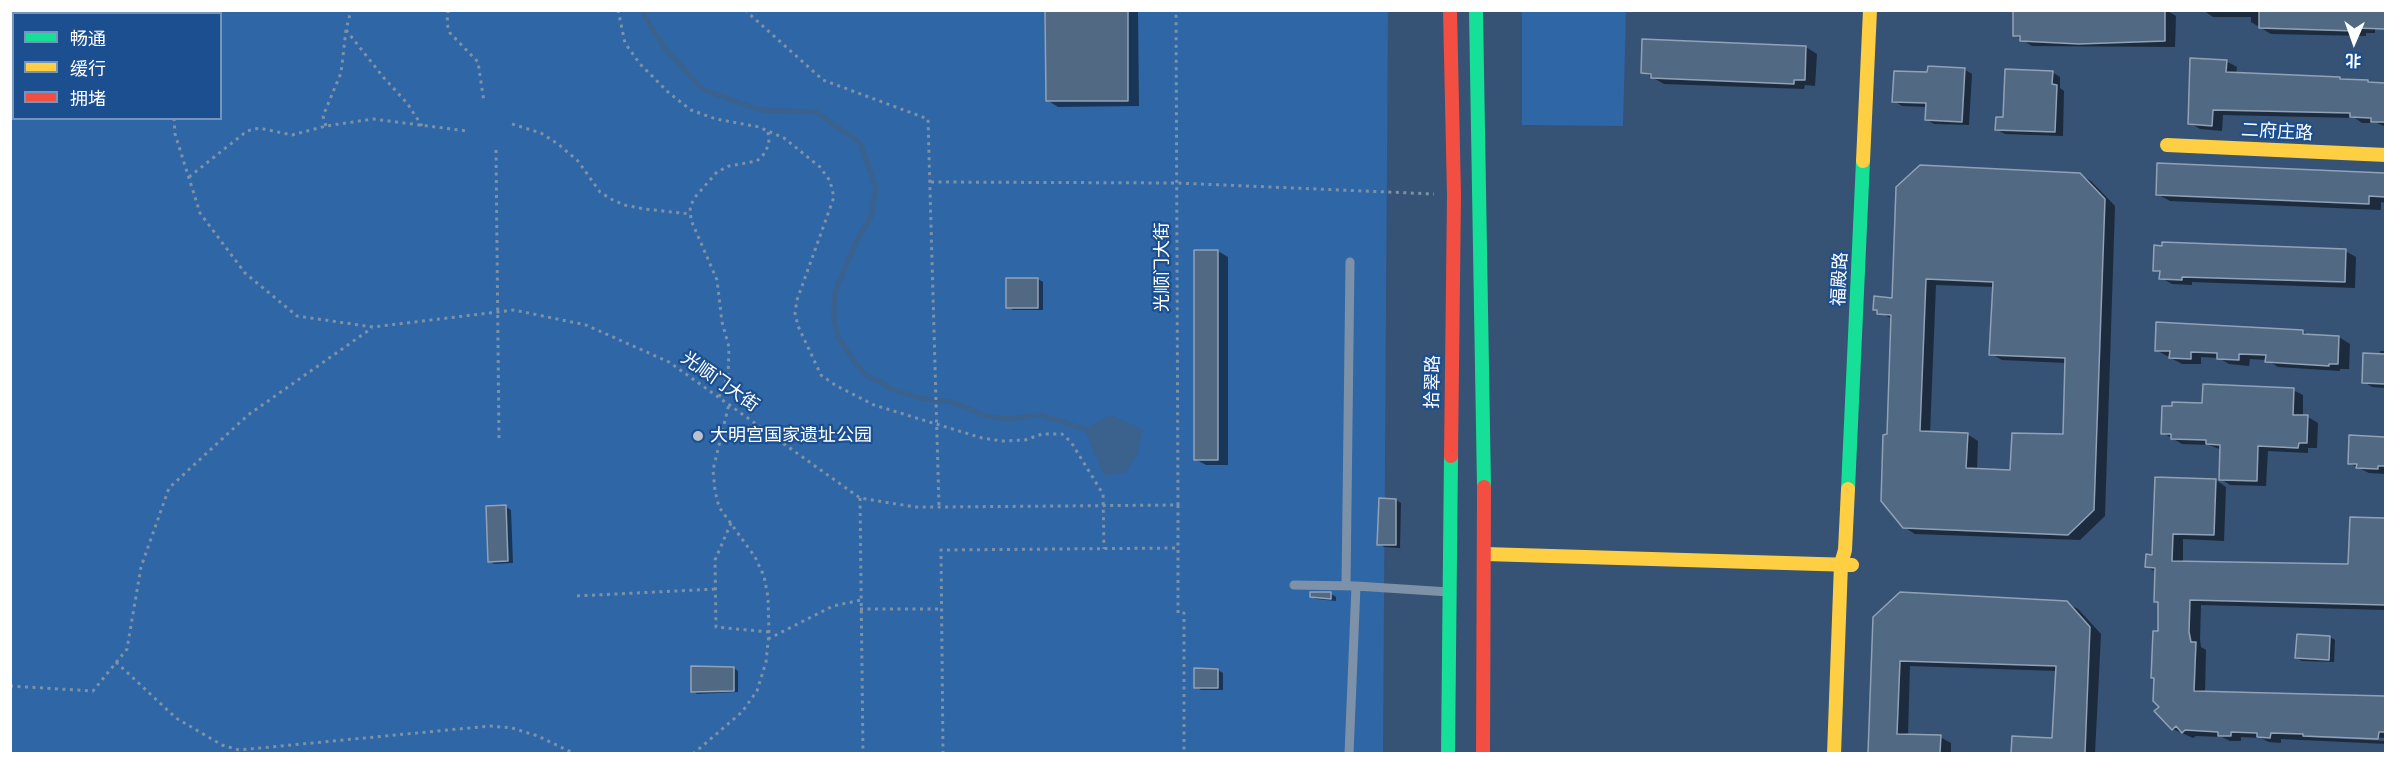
<!DOCTYPE html>
<html>
<head>
<meta charset="utf-8">
<style>
	body { margin:0 }
	#map { position:relative; width:2396px; height:764px; overflow:hidden; background:#365274; font-family:Cabin,"Noto Sans SC",sans-serif }
	canvas { display:block }
	.frame { position:absolute; inset:0; border:12px solid #fff; pointer-events:none }
	.legend { position:absolute; left:12px; top:12px; width:210px; height:108px; box-sizing:border-box; background:#1b4f8f; border:2px solid #7695bc; margin:0; padding:8px 10px; list-style:none; font-size:18px; color:#fff }
	.legend li { display:flex; align-items:center; gap:12px; height:30px }
	.legend b { width:30px; border:2px solid #7695bc }
	.north { position:absolute; left:2324px; top:12px; width:60px; height:60px; -webkit-text-stroke:4px #1b4f8f; paint-order:stroke; rotate:182deg; font-size:16px; font-weight:700; line-height:24px; text-align:center; color:#fff }
	.north::after { content:''; display:block; margin:auto; width:21px; height:27px; background:#fff; clip-path:polygon(50% 0,100% 100%,50% 72%,0 100%) }
</style>
</head>
<body>
<div id="map">
<canvas width="2396" height="764"></canvas>
<div class="frame"></div>
<ul class="legend">
<li><b style="height:8px;background:#16e098"></b>畅通</li>
<li><b style="height:8px;background:#ffcf43"></b>缓行</li>
<li><b style="height:8px;background:#f24e42"></b>拥堵</li>
</ul>
<div class="north">北</div>
</div>
<script>
const ctx = document.querySelector('canvas').getContext('2d');
ctx.lineJoin = 'round';
function fill(path, color) { ctx.fillStyle = color; ctx.fill(path, 'evenodd'); }
const shape = rows => new Path2D(rows.map(r => 'M' + r).join(''));
function stroke(path, color, width, dash) { ctx.strokeStyle = color; ctx.lineWidth = width; ctx.lineCap = dash ? 'butt' : 'round'; ctx.setLineDash(dash || []); ctx.stroke(path); }
function label(font, color, halo, rows, align = 'center') {
  ctx.font = font + ' Cabin,"Noto Sans SC",sans-serif'; ctx.lineWidth = 4.5; ctx.setLineDash([]); ctx.textBaseline = 'middle'; ctx.strokeStyle = halo; ctx.fillStyle = color; for (const [text, x, y, turn = 0] of rows) {
    ctx.save(); ctx.translate(x, y); ctx.rotate((+turn || 0) * Math.PI / 180); ctx.textAlign = isNaN(turn) ? turn : align; if (halo) ctx.strokeText(text, 0, 0); ctx.fillText(text, 0, 0); ctx.restore();
  }
}
const green = shape([
	[10,11,1388,11,1383,753,11,753],
	[14,14,220,14,220,118,14,118],
	[1522,11,1626,11,1623,126,1522,125]
]);
const water = shape([
	[1111,415,1143,430,1137,456,1125,473,1104,475,1084,429]
]);
const shadow = shape([
	[1047,10,1138,10,1139,106,1058,107,1047,100],
	[2015,10,2166,10,2176,16,2175,47,2032,46,2014,35],
	[2203,10,2376,10,2375,33,2366,33,2366,36,2271,34,2251,22,2251,17,2213,17],
	[1806,47,1817,54,1815,86,1805,85,1804,89,1664,84,1643,72],
	[2226,61,2237,67,2236,74,2339,78,2344,81,2386,84,2386,127,2377,123,2362,123,2355,118,2223,115,2222,131,2200,129,2190,123],
	[1964,69,1972,74,1969,125,1934,124,1926,119,1927,107,1902,106,1894,101],
	[2052,72,2060,77,2060,88,2064,91,2063,136,2005,134,1996,129],
	[2158,165,2386,175,2386,203,2381,202,2381,210,2170,201,2157,194],
	[2080,175,2091,181,2115,206,2105,516,2080,540,1915,534,1904,527,1888,436,1892,319,1875,309,1893,299],
	[1936,285,1994,287,1991,354,2002,360,2066,363,2064,436,2011,471,1977,470,1978,441,1967,434,1930,433],
	[1218,251,1228,257,1228,465,1206,465,1195,459],
	[2345,251,2356,257,2355,288,2192,282,2192,285,2172,284,2161,278,2161,273,2155,270],
	[1038,279,1043,282,1043,310,1013,310,1008,307],
	[2302,331,2311,336,2339,337,2350,344,2349,369,2340,369,2340,371,2278,367,2267,360,2250,359,2249,366,2229,364,2219,358,2201,357,2201,364,2182,364,2156,350],
	[2380,351,2386,351,2386,388,2372,387,2364,382,2380,355],
	[2293,390,2303,395,2303,417,2308,417,2318,423,2317,448,2308,448,2308,453,2268,451,2266,486,2230,485,2221,479,2222,450,2209,445,2182,444,2163,433,2203,405],
	[2350,436,2386,438,2386,474,2369,473,2349,463],
	[2216,480,2226,487,2224,541,2183,539,2183,563,2350,566,2352,518,2386,519,2386,610,2201,605,2200,639,2201,647,2206,650,2205,693,2386,697,2386,738,2303,734,2306,737,2386,741,2386,744,2281,739,2281,743,2269,742,2261,738,2241,737,2241,741,2230,741,2222,737,2196,736,2193,738,2173,729,2159,633,2159,604,2155,601,2156,572,2147,567],
	[1380,499,1396,500,1401,503,1400,548,1384,547,1379,544],
	[487,507,506,507,511,510,513,563,494,564,489,561],
	[1331,594,1336,597,1336,601,1316,599,1311,596],
	[2066,603,2078,609,2101,634,2095,754,2013,754,2013,738,2053,739,2057,671,1910,666,1908,735,1940,737,1951,743,1951,754,1870,754,1875,618],
	[2330,637,2335,640,2334,662,2302,661,2297,658],
	[734,668,738,671,738,692,697,694,693,691],
	[1218,670,1223,673,1223,690,1201,690,1196,687]
]);
const stream = shape([
	[644,10,645,17,664,47,702,89,759,110,816,112,860,143,876,187,871,216,855,244,835,292,834,319,838,338,863,373,892,389,919,398,952,402,986,416,1008,419,1041,415,1084,429]
]);
const building = shape([
	[1045,10,1128,10,1128,101,1046,101,1045,10],
	[2013,10,2165,10,2165,41,2079,44,2020,41,2020,36,2013,36,2013,10],
	[2259,10,2385,10,2385,29,2356,28,2355,31,2259,28,2259,10],
	[1642,39,1806,46,1805,80,1794,80,1794,84,1651,78,1651,74,1641,73,1642,39],
	[2190,58,2227,60,2226,72,2340,77,2340,79,2368,80,2368,82,2385,83,2385,122,2371,122,2371,118,2350,117,2350,113,2213,110,2212,126,2188,124,2190,58],
	[1928,66,1965,68,1962,122,1925,120,1926,103,1892,102,1894,71,1927,72,1928,66],
	[2005,69,2053,71,2052,84,2057,85,2055,132,1995,130,1996,117,2003,117,2005,69],
	[2157,163,2385,173,2385,197,2369,196,2369,204,2156,195,2157,163],
	[1920,165,2080,173,2105,199,2094,510,2068,535,1903,528,1881,501,1883,435,1887,434,1891,315,1877,314,1877,310,1873,310,1874,296,1892,298,1896,187,1920,165],
	[1926,279,1993,282,1989,355,2065,358,2063,434,2012,433,2010,470,1966,468,1968,433,1920,431,1926,279],
	[2162,242,2346,249,2345,282,2182,277,2182,280,2159,279,2160,271,2153,271,2154,245,2162,246,2162,242],
	[1194,250,1218,250,1218,460,1194,460,1194,250],
	[1006,278,1038,278,1038,308,1006,308,1006,278],
	[2156,322,2303,330,2303,334,2339,336,2338,364,2329,364,2329,366,2265,362,2266,355,2239,354,2239,360,2217,359,2217,353,2191,352,2191,359,2169,358,2170,351,2155,351,2156,322],
	[2363,353,2385,354,2385,384,2362,383,2363,353],
	[2203,384,2294,388,2293,415,2308,415,2307,443,2299,443,2298,448,2258,446,2257,481,2219,480,2220,445,2206,444,2206,440,2171,439,2171,434,2161,434,2162,406,2172,406,2172,402,2202,403,2203,384],
	[2349,435,2385,437,2385,466,2378,466,2378,469,2356,468,2357,464,2348,464,2349,435],
	[2155,477,2216,479,2214,535,2173,534,2172,561,2348,564,2350,517,2385,518,2385,605,2190,600,2189,632,2191,642,2196,642,2194,691,2385,696,2385,732,2379,732,2378,739,2303,736,2303,734,2271,733,2270,738,2257,737,2257,733,2231,732,2231,736,2218,736,2218,732,2185,730,2182,733,2176,726,2172,730,2154,711,2159,707,2153,701,2154,678,2151,678,2153,631,2158,631,2158,602,2154,602,2155,568,2145,567,2146,554,2152,555,2155,477],
	[1379,498,1396,499,1396,545,1377,545,1379,498],
	[506,505,508,561,488,562,486,506,506,505],
	[1310,592,1331,592,1331,599,1310,597,1310,592],
	[1900,592,2067,601,2090,627,2085,753,2011,753,2012,736,2052,738,2056,666,1900,661,1897,734,1941,735,1940,753,1868,753,1873,617,1900,592],
	[2297,634,2330,636,2329,660,2295,658,2297,634],
	[691,666,734,667,734,691,691,692,691,666],
	[1194,668,1218,669,1218,688,1194,688,1194,668]
]);
const path = shape([
	[448,10,447,24,450,33,478,62,484,102],
	[618,10,625,43,640,64,669,93,691,110,716,119,759,127,784,138,820,167,830,181,834,197,797,300,795,313,798,326,821,375,835,385,874,405,982,438,1002,441,1025,440,1042,434,1062,434,1071,442,1103,494,1104,549],
	[745,10,823,80,928,119,939,507],
	[175,14,175,10],
	[346,30,384,78,407,103,422,126],
	[174,118,175,134,200,213,245,273,297,316,373,327,514,310,586,325,669,362,860,498,915,507,939,507,1178,505,1176,10],
	[512,124,541,133,558,144,578,161,600,192,611,199,624,205,645,209,690,214],
	[326,126,323,116,341,73,346,30,351,10],
	[496,150,499,440],
	[189,177,247,131,259,128,292,135,326,126,373,119,467,131],
	[931,182,1176,183,1434,194],
	[719,397,728,376,729,347,722,322,717,280,691,220,690,206,696,196,717,172,729,166,757,161,765,153,769,143,768,131],
	[860,498,863,754],
	[1178,505,1178,613,1184,613,1184,754],
	[731,523,715,560,716,627,769,632],
	[577,596,716,589],
	[860,609,941,609],
	[768,639,833,606,861,600],
	[116,662,176,718,222,745,239,750,490,726,512,728,538,736,575,754],
	[10,686,93,691,127,649,141,567,169,488,248,415,372,328],
	[693,754,742,712,757,691,766,662,769,632,768,597,764,576,755,557,719,507,715,491,713,470,729,404],
	[943,754,941,550,1178,548]
]);
const lane = shape([
	[10,83,14,83],
	[1294,585,1356,586,1449,592],
	[1346,586,1350,262],
	[1349,754,1356,586]
]);
const fast = shape([
	[1476,10,1484,487],
	[1848,489,1863,161],
	[1448,754,1451,456]
]);
const slow = shape([
	[2167,145,2386,155],
	[1863,161,1870,10],
	[1485,554,1852,565],
	[1834,754,1841,564,1845,550,1848,489]
]);
const jam = shape([
	[1450,10,1454,195,1451,456],
	[1483,754,1484,487]
]);
const markers = [
	[698,436,6,"#b9c2ce"]
];
const streetNames = [
	["二府庄路",2277,132,3],
	["光顺门大街",1163,267,-90],
	["福殿路",1840,279,-87],
	["光顺门大街",720,382,35],
	["拾翠路",1433,382,-89]
];
const poiNames = [
	["大明宫国家遗址公园",710,436]
];
fill(green, '#2f66a5');
fill(water, '#3b618d');
fill(shadow, '#0007');
stroke(stream, '#3b618d', 5);
fill(building, '#526984');
stroke(building, '#92a2b6', 1.5);
stroke(path, '#7d92a8', 3, [3, 4.5]);
stroke(lane, '#7d92a8', 9);
stroke(fast, '#16e098', 14);
stroke(slow, '#ffcf43', 14);
stroke(jam, '#f24e42', 14);
for (const [x, y, r, color] of markers) { const dot = new Path2D(); dot.arc(x, y, r, 0, 2 * Math.PI); ctx.fillStyle = color; ctx.fill(dot); stroke(dot, '#1b4f8f', 2); }
label('18px', '#fff', '#1b4f8f', streetNames);
label('18px', '#fff', '#1b4f8f', poiNames, 'left');
</script>
</body>
</html>
